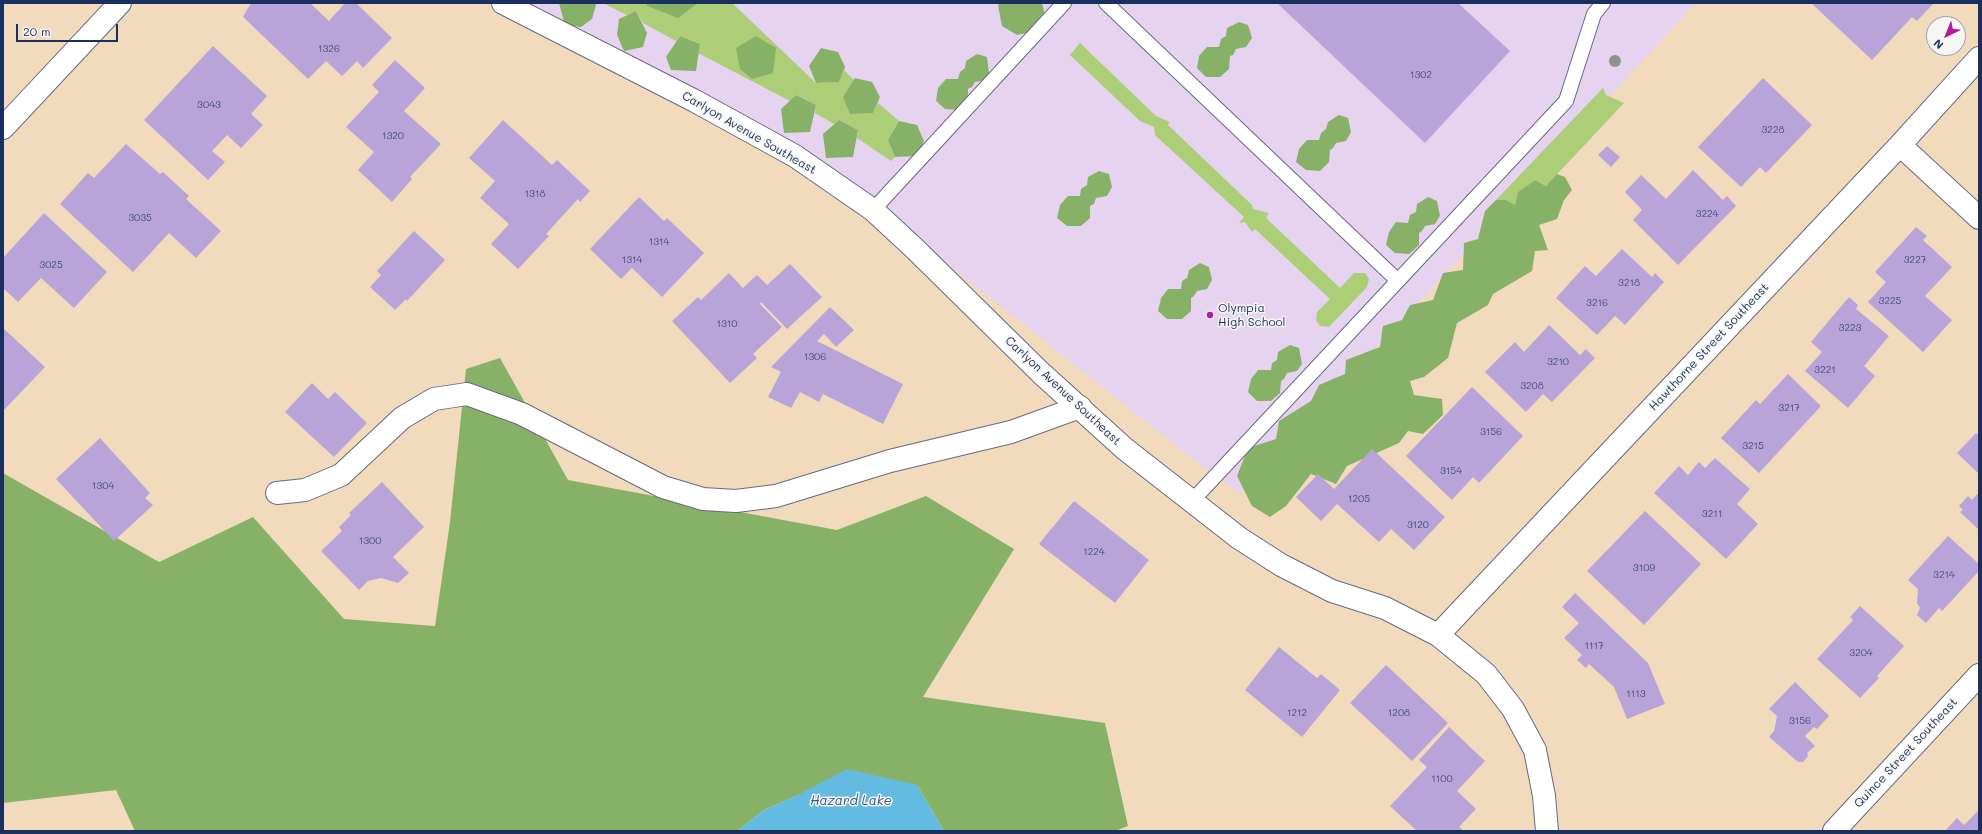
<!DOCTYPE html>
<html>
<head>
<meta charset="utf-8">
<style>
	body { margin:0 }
	#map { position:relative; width:1982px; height:834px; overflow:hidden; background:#f2dbbc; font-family:Mali,sans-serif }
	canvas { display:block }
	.frame { position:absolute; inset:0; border:4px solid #1b2f5e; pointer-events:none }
	.north { position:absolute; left:1926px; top:16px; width:40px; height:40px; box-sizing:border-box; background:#f6f6f2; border:1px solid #9ea6b7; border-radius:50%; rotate:223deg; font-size:11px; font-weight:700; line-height:16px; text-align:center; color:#1b2f5e }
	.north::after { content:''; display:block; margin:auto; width:14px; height:18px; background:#b5179e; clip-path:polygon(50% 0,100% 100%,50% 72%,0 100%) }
	.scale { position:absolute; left:16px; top:24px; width:102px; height:18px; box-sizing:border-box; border:2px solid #1b2f5e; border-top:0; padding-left:5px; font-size:12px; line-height:14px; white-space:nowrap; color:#1b2f5e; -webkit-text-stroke:3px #f6f6f2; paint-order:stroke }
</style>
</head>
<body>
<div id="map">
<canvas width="1982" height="834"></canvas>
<div class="frame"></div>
<div class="north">N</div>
<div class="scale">20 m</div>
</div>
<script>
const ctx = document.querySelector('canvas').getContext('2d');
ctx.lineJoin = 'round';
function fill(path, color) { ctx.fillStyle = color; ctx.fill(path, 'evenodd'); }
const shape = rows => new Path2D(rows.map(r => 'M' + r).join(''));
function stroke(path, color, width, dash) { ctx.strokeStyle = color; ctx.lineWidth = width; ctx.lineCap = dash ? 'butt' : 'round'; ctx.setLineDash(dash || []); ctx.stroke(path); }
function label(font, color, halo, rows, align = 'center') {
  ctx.font = font + ' Mali,sans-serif'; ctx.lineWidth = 3; ctx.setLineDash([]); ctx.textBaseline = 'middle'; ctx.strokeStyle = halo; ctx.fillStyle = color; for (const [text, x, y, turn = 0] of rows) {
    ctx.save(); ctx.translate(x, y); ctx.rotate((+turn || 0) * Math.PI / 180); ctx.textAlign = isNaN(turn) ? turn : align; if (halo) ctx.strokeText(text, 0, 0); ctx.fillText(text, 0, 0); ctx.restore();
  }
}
const built = shape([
	[518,3,1696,3,1241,494,1189,456,836,175]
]);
const green = shape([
	[603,3,646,3,647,6,678,17,698,3,732,3,816,83,839,82,844,70,854,80,843,97,873,113,878,103,899,121,888,140,895,157,891,161,857,138,858,130,839,120,834,124,815,113,816,105,796,95,790,101,698,53,700,44,680,36,676,41,643,23,636,11,627,15],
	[1080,43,1156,116,1170,122,1168,125,1252,205,1253,209,1269,213,1266,218,1340,288,1354,273,1365,273,1369,279,1367,287,1329,327,1320,326,1316,320,1317,312,1330,299,1255,229,1252,232,1245,222,1239,223,1244,217,1155,135,1154,127,1140,121,1070,55],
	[1603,88,1606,95,1624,103,1546,186,1535,180,1518,192,1515,205,1506,200,1496,200]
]);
const forest = shape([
	[559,3,595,3,596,5,592,19,581,27,565,25],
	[646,3,698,3,678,18,647,6],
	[1000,3,1042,3,1045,15,1035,31,1017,35,1002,26,998,5],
	[636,11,647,33,643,47,624,51,617,35,619,19],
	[1239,22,1248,25,1252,38,1246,47,1236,49,1233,55,1230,56,1229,69,1220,77,1206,77,1197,68,1199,56,1207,47,1219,47,1221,39,1226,36,1227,28],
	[680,36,700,44,696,71,671,70,666,57],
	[756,36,776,48,773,73,752,79,740,69,736,48],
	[821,48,838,52,845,67,839,82,816,83,809,66],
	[977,54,987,57,989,73,985,80,975,82,972,87,968,89,968,102,959,110,945,109,936,101,938,88,946,79,958,79,960,72,965,68,966,61],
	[855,78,872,82,880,97,873,113,850,114,843,97],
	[796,95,816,105,810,132,784,133,781,109],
	[1339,115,1348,118,1351,132,1346,141,1336,143,1333,148,1330,150,1329,162,1320,171,1306,170,1296,162,1299,149,1307,140,1319,140,1321,133,1326,129,1328,122],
	[839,120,858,130,853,157,826,158,823,134],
	[899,121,917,125,924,141,917,156,895,157,888,140],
	[1099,171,1109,174,1112,187,1107,196,1096,198,1094,204,1090,206,1090,218,1081,226,1067,226,1057,218,1060,205,1068,196,1080,196,1081,189,1087,185,1088,177],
	[1557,174,1565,177,1572,190,1564,200,1557,219,1539,225,1548,250,1535,251,1532,271,1493,294,1488,305,1457,323,1448,358,1424,377,1410,381,1414,395,1442,399,1443,415,1423,434,1408,431,1399,443,1347,466,1336,484,1311,474,1286,506,1270,517,1252,506,1237,476,1248,448,1276,439,1279,421,1311,401,1319,385,1345,374,1346,360,1380,347,1383,326,1402,320,1410,305,1433,300,1443,273,1463,270,1464,243,1478,239,1485,211,1496,200,1506,200,1515,205,1518,192,1535,180,1546,186],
	[1428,197,1437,201,1440,216,1435,224,1425,226,1422,231,1419,233,1419,245,1409,254,1395,253,1386,245,1389,232,1396,222,1408,223,1410,215,1416,212,1417,204],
	[1200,263,1209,267,1212,280,1207,289,1197,291,1194,296,1191,298,1191,311,1182,319,1167,319,1158,311,1161,298,1168,289,1181,289,1182,281,1187,278,1189,270],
	[1290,345,1299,348,1302,364,1297,371,1287,373,1284,379,1281,381,1280,393,1271,401,1257,401,1248,392,1251,379,1258,370,1271,370,1272,363,1277,360,1278,352],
	[500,358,568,480,837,530,926,496,1014,549,923,697,1105,723,1128,826,1115,831,944,831,917,785,798,795,764,810,737,831,135,831,116,790,3,803,3,473,159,562,253,517,344,619,435,626,450,522,466,369]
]);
const water = shape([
	[847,769,917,785,944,831,737,831,764,810,798,795]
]);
const building = shape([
	[251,3,310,3,329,21,345,3,356,3,392,38,363,68,357,61,342,76,326,61,308,79,243,17],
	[1277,3,1458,3,1510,51,1425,143],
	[1811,3,1932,3,1933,4,1917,21,1912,17,1872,60],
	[213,46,267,96,251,114,263,125,241,148,227,135,212,151,225,162,208,180,144,120],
	[395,60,425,88,404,111,441,144,410,177,412,179,392,202,358,170,374,152,346,127,379,92,372,85],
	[1763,78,1812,125,1766,173,1760,167,1741,187,1698,147],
	[503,120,552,165,557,160,590,191,580,202,578,199,546,234,549,236,518,269,491,244,509,224,480,198,495,181,469,158],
	[126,144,160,174,163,172,189,196,186,199,221,231,196,258,169,233,133,272,60,204,88,173,94,178],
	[1607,146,1620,157,1611,167,1598,155],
	[1693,170,1723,200,1727,196,1736,206,1678,265,1633,220,1642,210,1625,192,1641,175,1666,199],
	[639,197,664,221,667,218,704,253,662,297,632,268,621,279,590,249],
	[44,213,107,272,74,308,41,278,18,302,3,288,3,258],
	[1916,227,1927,236,1923,240,1952,267,1925,296,1952,320,1923,352,1868,302,1886,282,1875,272],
	[414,231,445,260,407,301,406,299,395,310,370,287,381,275,377,271],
	[1622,249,1652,277,1655,273,1664,282,1625,325,1615,316,1597,335,1556,298,1585,266,1596,276],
	[790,264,822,297,787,329,761,302,760,304,782,327,753,354,757,358,730,383,672,321,698,297,701,300,729,273,743,288,757,275,767,285],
	[1849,297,1858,305,1856,309,1889,336,1864,366,1875,376,1848,408,1805,371,1822,352,1811,342],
	[830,307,854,330,836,347,824,334,817,341,903,384,883,424,823,394,819,402,800,392,791,408,768,397,781,372,771,367],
	[1549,325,1580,355,1586,349,1595,358,1552,402,1543,394,1526,412,1485,372,1515,342,1524,352],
	[3,328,45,367,4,410,3,409],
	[1788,374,1821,406,1759,473,1721,438,1756,400,1760,404],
	[312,383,328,399,335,392,367,423,334,457,285,412],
	[1472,387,1523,436,1479,483,1473,477,1452,500,1406,456],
	[1976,433,1979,436,1979,474,1957,453],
	[100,438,150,493,145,498,153,505,114,541,56,479],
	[1372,449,1445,517,1414,550,1391,529,1379,542,1337,504,1321,521,1296,497,1318,474,1334,489],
	[1715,458,1750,489,1737,504,1758,524,1726,559,1654,493,1679,466,1688,475,1699,462,1705,468],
	[382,482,424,527,393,557,409,573,398,583,381,578,368,581,359,590,321,551,342,531,339,527,351,515,349,513],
	[1979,492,1979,530,1960,512,1963,510,1959,506,1968,496,1972,500],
	[1074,501,1149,560,1115,603,1039,544],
	[1645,511,1701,564,1644,625,1587,571],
	[1948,536,1979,564,1979,571,1942,611,1939,608,1926,623,1917,615,1920,608,1917,603,1918,589,1908,580],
	[1575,593,1648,663,1665,704,1627,719,1614,687,1589,664,1586,668,1577,660,1582,655,1564,638,1579,623,1562,607],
	[1860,606,1904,646,1877,676,1879,678,1860,698,1817,659,1853,620,1850,617],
	[1279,647,1317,678,1321,674,1340,690,1302,737,1245,690],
	[1386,665,1448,723,1412,761,1350,703],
	[1795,682,1829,716,1817,729,1814,727,1805,736,1815,746,1807,753,1808,756,1803,762,1798,762,1769,737,1774,731,1777,716,1769,709],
	[1449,727,1485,761,1457,791,1476,809,1459,827,1464,831,1417,831,1390,806,1427,767,1419,760],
	[1979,810,1979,831,1945,831,1957,818,1964,825]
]);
const lane = shape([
	[1106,3,1397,280],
	[873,210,1064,3],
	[1192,501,1566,101,1594,14,1603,3]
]);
const street = shape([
	[3,128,120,3],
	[1900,145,1979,218],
	[277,493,305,490,341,475,402,418,434,399,467,394,522,414,663,487,703,499,736,501,776,496,890,461,1011,432,1080,407],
	[1438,635,1900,145,1979,58],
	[1834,831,1979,675]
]);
const secondary = shape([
	[503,3,695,101,795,156,873,210,913,247,1041,373,1125,449,1239,538,1281,565,1332,591,1385,608,1438,635,1486,674,1513,709,1535,750,1544,796,1547,831]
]);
const trees = [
	[1615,61]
];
const markers = [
	[1210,315,4,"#b5179e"]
];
const numberNames = [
	["1326",329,49],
	["1302",1421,75],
	["3043",209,105],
	["3228",1773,130],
	["1320",393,136],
	["1318",535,194],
	["3224",1707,214],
	["3035",140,218],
	["1314",659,242],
	["1314",632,260],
	["3227",1915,260],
	["3025",51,265],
	["3218",1629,283],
	["3225",1890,301],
	["3216",1597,303],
	["1310",727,324],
	["3223",1850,328],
	["1306",815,357],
	["3210",1558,362],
	["3221",1825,370],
	["3208",1532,386],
	["3217",1789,408],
	["3156",1491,432],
	["3215",1753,446],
	["3154",1451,471],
	["1304",103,486],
	["1205",1359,499],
	["3211",1712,514],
	["3120",1418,525],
	["1300",370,541],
	["1224",1094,552],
	["3109",1644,568],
	["3214",1944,575],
	["1117",1594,646],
	["3204",1861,653],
	["1113",1636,694],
	["1212",1297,713],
	["1208",1399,713],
	["3156",1800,721],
	["1100",1442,779]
];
const streetNames = [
	["Carlyon Avenue Southeast",749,133,30],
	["Hawthorne Street Southeast",1709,347,-47],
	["Carlyon Avenue Southeast",1063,391,43],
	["Quince Street Southeast",1906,753,-47]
];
const poiNames = [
	["Olympia",1218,308],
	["High School",1218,322]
];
const waterNames = [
	["Hazard Lake",851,801]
];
fill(built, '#e6d3f0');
fill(green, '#abce77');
fill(forest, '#88b168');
fill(water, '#64bbe1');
fill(building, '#b8a4d9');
stroke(lane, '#666b7f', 16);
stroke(street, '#666b7f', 24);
stroke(secondary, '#666b7f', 24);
stroke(lane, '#fff', 14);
stroke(street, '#fff', 22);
stroke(secondary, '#fff', 22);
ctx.fillStyle = '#90928c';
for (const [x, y] of trees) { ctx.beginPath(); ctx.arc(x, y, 6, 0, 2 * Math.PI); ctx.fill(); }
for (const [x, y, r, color] of markers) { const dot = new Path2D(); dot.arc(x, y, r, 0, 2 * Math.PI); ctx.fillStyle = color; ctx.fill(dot); stroke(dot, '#f6f6f2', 1.5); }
label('10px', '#424c7d', null, numberNames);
label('12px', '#1b2f5e', '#f6f6f2', streetNames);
label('12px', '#1b2f5e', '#f6f6f2', poiNames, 'left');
label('italic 13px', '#315985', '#f6f6f2', waterNames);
</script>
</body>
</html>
